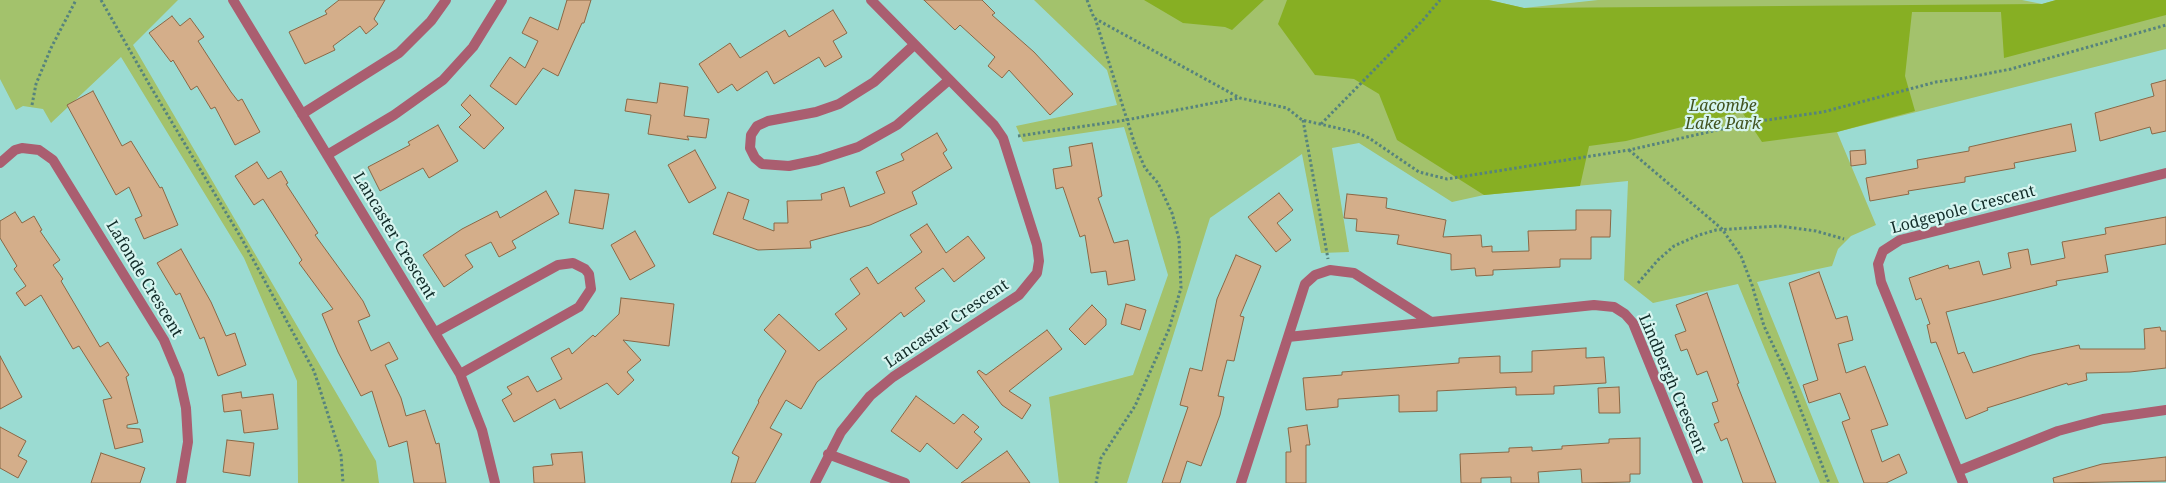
<!DOCTYPE html>
<html>
<head>
<meta charset="utf-8">
<style>
	body { margin:0 }
	canvas { display:block; background:#9bdbd2 }
</style>
</head>
<body>
<canvas width="2166" height="483"></canvas>
<script>
const ctx = document.querySelector('canvas').getContext('2d');
ctx.lineJoin = 'round';
function fill(path, color) { ctx.fillStyle = color; ctx.fill(path, 'evenodd'); }
const shape = rows => new Path2D(rows.map(r => 'M' + r).join(''));
function stroke(path, color, width, dash) { ctx.strokeStyle = color; ctx.lineWidth = width; ctx.lineCap = dash ? 'butt' : 'round'; ctx.setLineDash(dash || []); ctx.stroke(path); }
function label(font, color, halo, rows, align = 'center') {
  ctx.font = font + ' "Noto Serif",serif'; ctx.lineWidth = 4.5; ctx.setLineDash([]); ctx.textBaseline = 'middle'; ctx.strokeStyle = halo; ctx.fillStyle = color; for (const [text, x, y, turn = 0] of rows) {
    ctx.save(); ctx.translate(x, y); ctx.rotate((+turn || 0) * Math.PI / 180); ctx.textAlign = isNaN(turn) ? turn : align; if (halo) ctx.strokeText(text, 0, 0); ctx.fillText(text, 0, 0); ctx.restore();
  }
}
const green = shape([
	[0,0,178,0,133,45,376,461,379,483,298,483,297,381,244,258,121,57,51,123,43,109,23,106,16,110,0,79],
	[1034,0,1489,0,1524,8,1598,0,2022,0,2042,4,2056,0,2166,0,2166,49,1837,132,1876,225,1851,236,1838,249,1832,266,1757,282,1839,483,1820,483,1738,284,1653,303,1624,280,1628,181,1484,195,1452,202,1359,143,1332,148,1349,252,1321,253,1302,154,1210,218,1127,483,1059,483,1049,397,1133,375,1168,275,1124,127,1023,142,1016,126,1117,105,1107,70]
]);
const forest = shape([
	[1144,0,1264,0,1232,30,1225,27,1183,23],
	[1287,0,1489,0,1524,8,2042,4,2056,0,2166,0,2166,15,2004,58,2001,12,1912,12,1905,76,1915,111,1837,132,1762,142,1742,112,1626,141,1589,146,1580,186,1484,195,1397,140,1379,94,1354,79,1315,75,1278,24]
]);
const building = shape([
	[339,0,385,0,374,19,378,24,366,34,360,26,333,46,335,50,305,64,289,32,327,14,325,11,339,0],
	[567,0,591,0,584,23,582,23,558,76,543,68,516,105,490,86,510,57,525,68,538,41,522,33,530,17,558,30,567,0],
	[924,0,982,0,995,13,992,15,1034,52,1073,94,1050,115,1009,70,1002,78,988,66,995,57,960,25,955,30,924,0],
	[833,10,847,33,833,41,842,57,825,67,819,57,774,84,767,71,737,91,732,84,718,93,699,64,730,43,740,58,785,30,789,37,833,10],
	[172,16,180,26,190,18,204,37,198,41,231,92,238,101,242,99,260,132,235,145,215,107,211,109,197,86,191,90,173,60,171,62,149,33,172,16],
	[2166,80,2166,131,2152,134,2150,127,2100,141,2095,113,2154,96,2151,84,2166,80],
	[660,83,688,87,684,116,709,119,706,138,687,136,689,140,648,134,651,115,625,111,627,99,657,103,660,83],
	[93,91,122,146,131,141,160,188,162,187,178,225,144,239,135,219,142,216,129,187,116,195,67,105,93,91],
	[470,95,504,128,484,149,459,127,471,115,461,105,470,95],
	[2071,124,2076,151,2014,163,2015,168,1965,177,1965,182,1908,191,1909,194,1870,201,1866,178,1918,168,1917,160,1969,151,1969,147,2071,124],
	[438,125,458,161,429,178,423,168,380,191,368,167,410,145,408,142,438,125],
	[937,133,947,150,943,153,952,168,912,192,917,204,870,225,810,241,811,248,758,250,713,234,728,192,749,200,743,219,774,231,774,223,788,223,787,201,822,200,821,194,844,187,850,207,885,193,876,172,904,160,901,154,937,133],
	[1092,143,1102,196,1098,198,1114,243,1128,240,1135,280,1108,285,1106,271,1091,273,1085,235,1080,237,1063,187,1056,189,1053,169,1072,166,1069,147,1092,143],
	[695,150,716,188,689,203,668,165,695,150],
	[1865,150,1866,164,1851,166,1850,151,1865,150],
	[257,162,268,179,281,171,288,183,286,184,318,233,315,235,363,301,370,316,358,321,371,351,389,342,398,359,385,365,401,398,406,416,425,410,436,444,439,443,446,483,414,483,407,441,389,447,372,391,361,396,338,352,322,314,333,309,299,263,302,260,263,199,254,205,235,176,257,162],
	[575,190,609,194,603,229,569,223,575,190],
	[546,191,559,214,512,241,516,248,499,257,491,242,465,255,473,267,444,287,423,255,462,229,497,211,500,218,546,191],
	[1279,193,1293,210,1277,223,1291,240,1276,252,1248,217,1279,193],
	[1347,194,1387,198,1386,208,1446,220,1443,237,1481,235,1482,247,1492,246,1492,252,1529,251,1528,231,1576,230,1576,210,1611,210,1610,237,1591,237,1591,259,1560,259,1560,267,1493,270,1493,275,1476,276,1475,268,1451,270,1451,254,1397,244,1399,235,1356,231,1357,219,1344,218,1347,194],
	[15,212,22,223,34,216,42,230,40,231,60,260,53,265,63,279,61,281,100,347,108,342,129,375,126,377,138,423,127,425,127,428,140,429,143,442,115,449,103,400,112,398,79,346,73,349,41,295,25,306,16,293,26,286,14,269,17,266,0,238,0,221,15,212],
	[2166,217,2166,244,2105,255,2108,272,2056,281,2057,285,1946,312,1958,354,1964,352,1973,373,2032,355,2079,345,2080,349,2145,349,2144,329,2160,327,2161,331,2166,331,2166,368,2130,372,2086,373,2087,380,2068,385,2067,383,1987,408,1988,410,1966,419,1936,342,1931,343,1927,325,1930,324,1921,298,1916,300,1909,278,1948,265,1949,269,1979,261,1983,275,2011,268,2008,253,2028,249,2031,265,2065,258,2062,242,2106,234,2105,228,2166,217],
	[927,224,946,253,968,236,985,258,954,282,943,268,915,288,925,301,904,317,901,312,817,382,801,409,786,400,770,428,782,434,755,483,731,483,739,457,732,453,759,402,758,401,786,351,764,330,779,314,819,351,847,329,835,314,860,294,850,279,867,267,878,284,922,252,910,235,927,224],
	[635,231,655,266,630,280,611,245,635,231],
	[181,249,211,302,226,336,235,333,246,365,218,376,204,337,200,339,180,293,176,295,157,263,181,249],
	[1236,255,1261,266,1240,316,1244,317,1234,361,1227,360,1218,396,1224,397,1220,415,1201,466,1187,461,1180,483,1162,483,1188,407,1180,405,1190,368,1202,371,1217,299,1236,255],
	[1819,272,1836,319,1847,316,1853,340,1838,344,1846,373,1865,366,1888,425,1871,430,1882,462,1899,454,1907,473,1886,483,1864,483,1842,422,1850,419,1840,393,1809,403,1803,385,1818,380,1789,283,1819,272],
	[1707,293,1739,383,1737,384,1776,483,1743,483,1727,438,1721,441,1714,424,1719,422,1712,403,1718,401,1707,371,1697,375,1687,349,1681,351,1675,335,1686,331,1676,305,1707,293],
	[621,298,674,304,669,346,623,340,641,360,627,372,634,380,618,395,607,383,560,409,555,399,514,422,502,400,512,394,507,387,528,376,537,392,562,379,551,358,569,348,572,354,593,335,595,337,619,314,621,298],
	[1126,304,1146,310,1140,330,1121,324,1126,304],
	[1092,305,1106,319,1106,325,1085,345,1069,329,1092,305],
	[1047,330,1062,349,1009,391,1031,405,1022,419,1002,405,977,372,979,370,986,375,1047,330],
	[1586,348,1586,358,1604,357,1606,383,1554,386,1554,394,1516,395,1516,387,1437,391,1437,411,1399,412,1399,395,1338,399,1338,407,1306,410,1303,378,1342,375,1342,372,1459,363,1459,358,1500,356,1500,373,1532,372,1532,351,1586,348],
	[0,356,22,397,0,409,0,356],
	[1619,387,1620,413,1599,413,1598,388,1619,387],
	[241,392,242,398,273,394,278,429,244,433,241,410,224,412,222,395,241,392],
	[916,396,954,424,963,414,979,427,974,432,982,439,957,469,927,443,920,452,891,431,916,396],
	[1307,425,1310,445,1306,445,1306,483,1286,483,1286,452,1291,452,1288,428,1307,425],
	[0,427,26,441,18,456,27,461,18,478,0,468,0,427],
	[1640,438,1640,474,1630,474,1630,482,1582,483,1581,469,1538,472,1539,483,1511,483,1511,477,1481,478,1481,483,1461,483,1460,454,1509,452,1509,448,1532,447,1532,451,1562,449,1562,446,1609,443,1609,439,1640,438],
	[227,440,254,443,250,476,223,472,227,440],
	[1007,451,1030,483,961,483,1007,451],
	[582,452,585,483,534,483,533,467,553,465,551,454,582,452],
	[101,453,145,468,140,483,91,483,101,453],
	[2166,457,2166,481,2054,483,2053,478,2102,464,2166,457]
]);
const path = shape([
	[101,0,149,84,243,241,314,371,341,455,343,483],
	[1087,0,1094,18,1240,98,1287,108,1302,120,1355,132,1369,138,1419,172,1447,179,1629,150,1753,122,1823,112,1936,82,1965,78,2011,69,2166,25],
	[1095,18,1135,145,1145,168,1158,183,1172,213,1179,239,1181,288,1169,329,1135,406,1101,458,1096,483],
	[32,105,36,84,51,48,76,0],
	[1303,120,1328,259],
	[1321,124,1423,20,1440,0],
	[1018,136,1126,120,1239,98],
	[1629,150,1722,229,1741,256,1752,285,1764,326,1788,377,1829,483],
	[1638,283,1658,260,1674,246,1699,235,1716,230,1779,226,1816,231,1844,239]
]);
const minor = shape([
	[233,0,460,374,482,430,495,483],
	[914,45,874,82,839,104,816,112,768,121,757,126,751,135,750,148,755,158,762,164,789,166,818,160,858,147,897,125,949,80],
	[302,114,399,53,431,21,446,0],
	[327,155,394,115,443,80,473,47,502,0],
	[0,163,15,150,22,148,39,150,53,160,164,340,179,376,186,408,188,442,181,483],
	[1431,322,1354,273,1330,270,1315,275,1305,284,1288,337,1594,305,1614,307,1625,314,1633,323,1698,483],
	[436,332,558,265,573,263,585,269,589,274,591,289,579,307,460,374],
	[828,454,905,483],
	[1958,471,2058,431,2103,419,2166,410],
	[815,483,841,432,870,396,893,377,1019,295,1037,273,1039,261,1037,245,1003,138,994,125,871,0],
	[1241,483,1288,337],
	[1963,483,1881,282,1878,264,1883,251,1900,240,2166,173]
]);
const parkNames = [
	["Lacombe",1723,106],
	["Lake Park",1723,124]
];
const streetNames = [
	["Lodgepole Crescent",1963,210,-15],
	["Lancaster Crescent",394,236,59],
	["Lafonde Crescent",144,279,59],
	["Lancaster Crescent",947,324,-34],
	["Lindbergh Crescent",1672,384,67]
];
fill(green, '#a3c26c');
fill(forest, '#87af23');
fill(building, '#d4ae8a');
stroke(building, '#8a6846', 1);
stroke(path, '#56837d', 3, [2.5, 2.5]);
stroke(minor, '#aa5e70', 10);
label('italic 16px', '#41521f', '#d6f5f0', parkNames);
label('16px', '#112b28', '#d6f5f0', streetNames);
</script>
</body>
</html>
